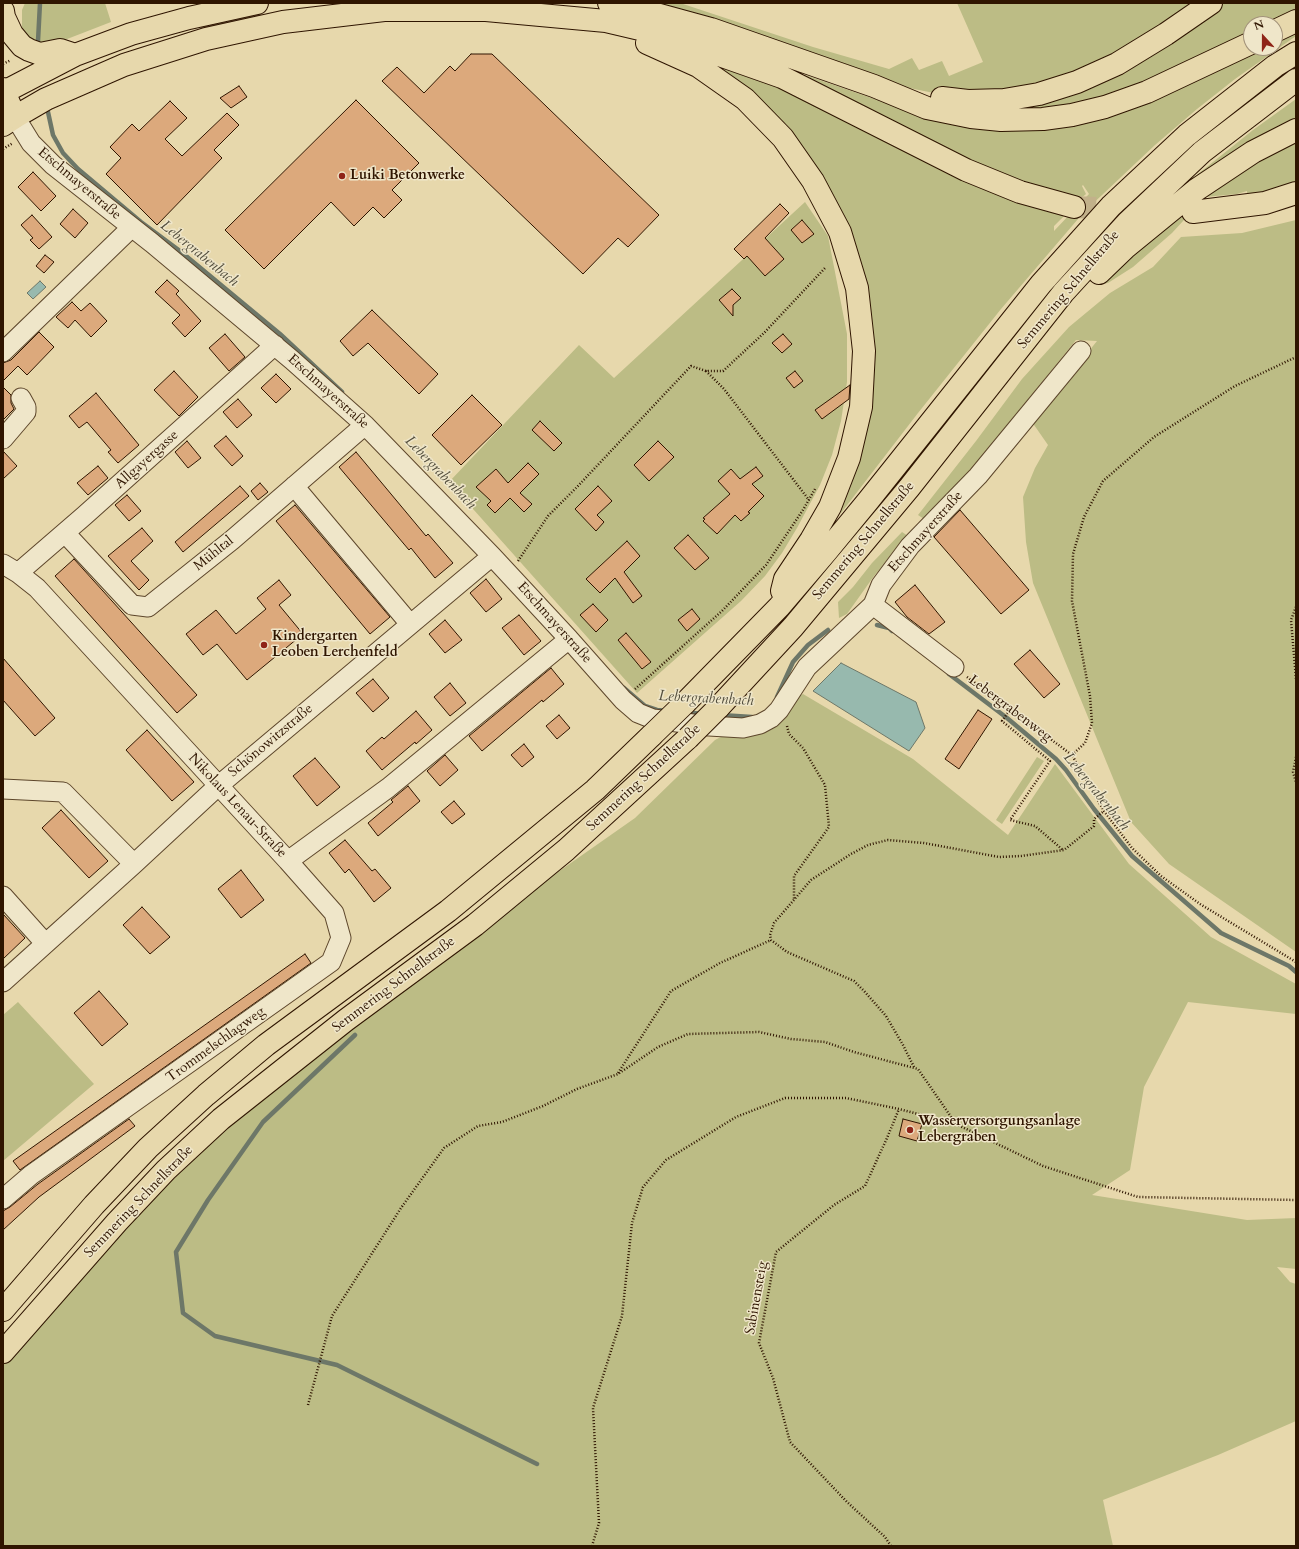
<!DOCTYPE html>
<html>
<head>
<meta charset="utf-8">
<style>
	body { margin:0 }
	#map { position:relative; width:1299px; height:1549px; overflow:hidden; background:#e7d8ac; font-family:Cardo,serif }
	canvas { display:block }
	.frame { position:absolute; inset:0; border:4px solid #2f1500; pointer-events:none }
	.north { position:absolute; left:1243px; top:16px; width:40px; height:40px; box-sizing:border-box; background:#efe6c9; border:1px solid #a29279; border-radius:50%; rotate:339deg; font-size:11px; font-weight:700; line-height:16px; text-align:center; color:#2f1500 }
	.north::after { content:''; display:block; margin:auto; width:14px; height:18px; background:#8f2418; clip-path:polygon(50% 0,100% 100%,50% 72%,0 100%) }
</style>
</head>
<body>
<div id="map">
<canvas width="1299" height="1549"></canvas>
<div class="frame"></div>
<div class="north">N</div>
</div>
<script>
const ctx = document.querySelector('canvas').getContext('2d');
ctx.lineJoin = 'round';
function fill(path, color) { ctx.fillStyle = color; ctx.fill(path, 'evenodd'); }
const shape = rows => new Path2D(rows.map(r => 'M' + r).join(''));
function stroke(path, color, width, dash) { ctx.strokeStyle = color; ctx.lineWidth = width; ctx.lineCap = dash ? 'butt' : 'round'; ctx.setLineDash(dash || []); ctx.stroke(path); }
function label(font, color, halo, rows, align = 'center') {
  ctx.font = font + ' Cardo,serif'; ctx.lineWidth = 3; ctx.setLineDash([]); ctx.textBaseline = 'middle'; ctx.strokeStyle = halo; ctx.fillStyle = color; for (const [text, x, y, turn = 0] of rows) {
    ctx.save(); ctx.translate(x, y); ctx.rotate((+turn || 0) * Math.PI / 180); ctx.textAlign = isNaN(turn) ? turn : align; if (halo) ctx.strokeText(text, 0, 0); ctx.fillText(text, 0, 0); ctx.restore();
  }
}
const green = shape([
	[25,3,105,3,111,22,62,41,47,44,40,42,28,37,24,33,22,27,22,10],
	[652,3,680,3,813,47,889,69,912,58,919,70,942,61,949,76,983,62,957,3,1194,3,1092,69,1010,93,934,93,909,88],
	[1223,3,1296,3,1296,12,1270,24,1251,24,1251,33,1170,72,1091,102,1030,112,1009,107,1210,12],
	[1296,30,1296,36,1235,79,1197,109,1155,145,1084,212,1001,309,918,413,841,513,838,509,865,427,838,212,688,51,744,71,1065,215,1054,226,1054,231,1089,194,1083,185,1082,186,1086,194,1079,200,1020,186,805,76,805,75,892,105,1005,128,1258,48,1275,48,1275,40],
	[1296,99,1296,121,1195,182,1193,178,1253,130],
	[1296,139,1296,186,1265,195,1240,195,1247,193,1247,191,1237,194,1205,197,1172,233,1133,267,1108,283,1100,284,1163,226,1248,165],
	[805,202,828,236,847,334,847,382,841,421,832,455,820,485,797,528,782,553,765,576,741,601,637,693,449,482,579,345,614,378],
	[1296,220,1296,952,1169,864,1131,822,1033,583,1026,542,1023,497,1035,468,1048,445,1032,422,1097,341,1076,340,964,479,924,519,918,515,976,441,1022,379,1069,327,1110,293,1153,267,1181,237,1242,233],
	[902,532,908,536,874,576,847,614,839,618,838,602,853,587,872,563],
	[803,694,913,759,1008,835,1055,764,1129,864,1211,937,1296,984,1296,1014,1188,1002,1144,1087,1130,1170,1092,1195,1247,1220,1296,1218,1296,1269,1277,1267,1290,1282,1296,1284,1296,1421,1218,1455,1103,1500,1113,1546,3,1546,3,1365,128,1224,246,1108,558,872,635,818,715,740],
	[1037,757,1044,761,1002,824,996,820],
	[18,1002,94,1084,3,1161,3,1015]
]);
const water = shape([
	[40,281,46,287,33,299,27,293,40,281],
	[841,663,916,702,925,728,909,751,813,691,841,663]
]);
const stream = shape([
	[38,41,40,3],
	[48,112,53,135,63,153,78,169,141,222,180,251,280,334,342,392],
	[877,625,889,628,892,631],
	[949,674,1007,718,1056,759,1066,770,1094,809,1132,856,1221,933,1289,966,1296,972],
	[624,688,645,706,657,710,668,711],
	[777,697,793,662,808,645,828,630],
	[685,712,702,714],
	[721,715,752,717],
	[355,1035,263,1122,208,1200,176,1252,183,1313,215,1336,337,1365,537,1464]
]);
const building = shape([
	[471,54,492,54,659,215,628,247,618,238,583,274,382,81,397,67,424,93,450,66,455,71,471,54],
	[239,86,247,97,231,108,220,98,239,86],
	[356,100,419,163,392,190,402,200,384,218,373,207,354,226,331,202,264,269,225,230,356,100],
	[170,101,187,118,165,139,182,156,227,113,239,125,214,150,222,158,157,225,106,174,121,158,110,147,132,124,139,131,170,101],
	[33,172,56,196,41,211,18,187,33,172],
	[780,204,789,213,765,238,784,259,765,276,747,256,744,259,734,249,780,204],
	[73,209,88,223,75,238,60,224,73,209],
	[32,215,52,237,39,249,30,240,33,238,21,225,32,215],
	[802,220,814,234,802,243,791,230,802,220],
	[45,255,54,262,44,273,36,266,45,255],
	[167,280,179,291,176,294,201,321,185,337,172,323,180,315,155,292,167,280],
	[732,289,741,298,733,305,733,316,719,300,732,289],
	[72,302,81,311,90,303,107,321,91,337,75,320,68,328,56,317,72,302],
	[372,310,438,374,419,394,368,343,353,356,340,341,372,310],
	[39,332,54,347,27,375,18,366,3,381,3,363,11,360,39,332],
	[225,334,245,357,229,371,209,348,225,334],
	[783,334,792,344,782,353,772,343,783,334],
	[174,371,198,397,179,416,154,390,174,371],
	[795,371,803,381,794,388,786,378,795,371],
	[276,374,291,389,276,403,261,388,276,374],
	[850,385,849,399,822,419,815,410,850,385],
	[3,387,11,395,11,403,14,409,3,420,3,387],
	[96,393,139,445,118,463,108,452,111,450,87,422,79,428,69,416,96,393],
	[472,395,502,425,461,465,432,435,472,395],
	[238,399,252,415,237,428,223,412,238,399],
	[540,421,562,443,554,451,532,430,540,421],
	[226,436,243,456,232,466,214,446,226,436],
	[187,441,201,458,188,468,175,452,187,441],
	[658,441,674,457,649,481,634,465,658,441],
	[3,451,17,466,3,479,3,451],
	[356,452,426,536,428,534,453,563,435,578,411,548,409,550,339,467,356,452],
	[528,463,539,474,520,493,532,504,524,512,510,498,495,513,487,505,491,501,476,487,496,469,508,483,528,463],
	[98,466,108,478,88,495,77,483,98,466],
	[756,467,763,476,752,484,764,496,748,512,750,513,741,521,735,515,717,534,703,521,705,519,703,518,730,494,718,481,731,469,740,479,756,467],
	[260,483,268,492,258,500,251,491,260,483],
	[240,486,249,496,183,552,175,542,240,486],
	[598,486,612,501,597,515,604,522,596,531,575,509,598,486],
	[127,495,141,511,129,521,115,505,127,495],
	[295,505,390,617,370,634,276,521,295,505],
	[960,510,1029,590,1001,614,934,537,960,510],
	[142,528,153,541,131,561,149,580,139,590,108,556,142,528],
	[688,535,709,558,695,570,674,548,688,535],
	[627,541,640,556,624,572,642,596,633,603,615,578,600,593,586,579,627,541],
	[74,559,197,695,177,713,55,576,74,559],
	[486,579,502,599,486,612,470,593,486,579],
	[279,580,291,595,279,605,303,634,247,680,217,644,203,655,186,634,216,610,236,634,266,609,257,598,279,580],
	[915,585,945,622,929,634,907,617,895,602,915,585],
	[593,604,608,620,596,632,580,615,593,604],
	[692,609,700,619,687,631,678,620,692,609],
	[519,615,541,641,524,655,502,628,519,615],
	[445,620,462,640,445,653,429,634,445,620],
	[626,633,651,662,642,669,618,640,626,633],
	[1030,650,1060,684,1044,698,1014,664,1030,650],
	[3,658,55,718,35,736,3,700,3,658],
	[551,668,564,684,543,702,542,700,482,751,469,736,551,668],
	[373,679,389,698,373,712,356,693,373,679],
	[450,683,466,703,450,716,434,697,450,683],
	[978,710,992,719,959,769,945,759,978,710],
	[416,711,432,730,416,744,415,742,382,770,366,751,382,737,384,739,416,711],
	[559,715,570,728,557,739,546,726,559,715],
	[147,730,194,782,172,801,126,750,147,730],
	[524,744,534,757,522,767,511,755,524,744],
	[445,755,458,770,440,786,427,771,445,755],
	[315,758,340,787,317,806,293,776,315,758],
	[408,786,420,801,378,836,368,823,393,802,391,800,408,786],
	[454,801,465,814,452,824,441,812,454,801],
	[61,810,108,861,89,878,42,828,61,810],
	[345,840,372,871,375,869,391,888,374,902,349,869,345,873,329,853,345,840],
	[241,870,264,900,241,918,218,889,241,870],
	[142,907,170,937,150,954,123,925,142,907],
	[3,914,25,938,3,959,3,914],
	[305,954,311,963,20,1170,13,1161,305,954],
	[99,991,128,1024,102,1046,74,1013,99,991],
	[129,1119,135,1126,39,1197,3,1230,3,1211,10,1207,38,1184,129,1119],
	[903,1119,922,1124,917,1141,899,1136,903,1119]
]);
const highwayTunnel = shape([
	[1074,207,1155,211]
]);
const path = shape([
	[3,64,11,60],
	[3,149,13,143],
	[706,371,724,389,809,500],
	[518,561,548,516,578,486,691,366,706,371,723,371,764,333,825,268],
	[1296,607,1291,620,1296,679],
	[967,677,1072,755,1104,811,1132,848,1161,876,1200,904,1296,962],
	[635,689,722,611,766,565,803,510,815,489],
	[1011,708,1002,721,1050,761,1010,820,1035,826,1063,850],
	[787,726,789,734,803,748,825,785,829,827,794,876,794,899],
	[1072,755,1085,743,1092,723,1090,696,1072,601,1073,554,1084,517,1103,481,1154,437,1235,386,1296,357],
	[1296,757,1293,772,1296,782],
	[914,1067,903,1045,886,1016,865,992,854,981,787,952,771,940,770,935,774,923,811,880,851,854,868,845,888,840,924,843,999,857,1021,856,1064,850,1094,826,1094,819,1104,811],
	[618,1073,671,991,720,963,771,940],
	[308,1405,332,1316,401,1208,444,1148,478,1126,502,1122,543,1106,577,1089,618,1074,658,1047,688,1034,759,1032,791,1039,825,1042,854,1052,918,1069,956,1124],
	[592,1546,599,1523,593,1408,622,1316,632,1223,643,1187,666,1160,736,1117,785,1098,846,1098,899,1109,956,1124,1043,1166,1138,1197,1296,1200],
	[891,1546,885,1537,847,1502,790,1442,773,1378,759,1343,776,1252,834,1205,865,1186,887,1138,899,1109]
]);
const minor = shape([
	[15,117,31,143,53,165,152,243,292,360,365,425,492,556,569,639,623,700,638,713,653,719,709,726,743,728,760,724,771,718,779,710,807,667,873,605,881,585,910,546,978,476,1081,351],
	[3,352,132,227],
	[3,439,26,412,26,407,21,398],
	[294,486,410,624],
	[65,533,132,605,148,607,232,540,365,425],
	[3,564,18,573,37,588,288,861,388,788,569,639],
	[18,573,84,516,275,345],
	[873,605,954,667],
	[3,789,63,792,134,864],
	[3,896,45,943],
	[3,982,134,864,218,786,492,556],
	[3,1199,31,1175,331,962,341,938,334,913,288,861]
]);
const major = shape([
	[3,89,15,117,3,125]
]);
const highway = shape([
	[609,3,649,12,711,29,874,86,927,108,971,117,1001,120,1043,119,1072,115,1105,107,1147,92,1251,43],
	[3,11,4,17,12,34,22,46,29,50,40,54,60,50,72,54],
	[1275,31,1296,21],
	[647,43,698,66,745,99,783,138,813,181,840,232,857,288,864,351,861,407,849,458,830,507,811,540,785,579,782,591],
	[4,92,75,55,131,34,189,18,257,3],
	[942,98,968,101,1004,100,1039,94,1077,82,1117,64,1166,34,1211,3],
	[15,117,46,99,124,65,206,39,283,22,384,10,486,10,606,21,657,33,782,77,966,170,1020,192,1074,207],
	[1193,212,1265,203,1296,193],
	[1099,273,1125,248,1196,190,1253,152,1296,130],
	[684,704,779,607,826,552,868,501,1041,284,1111,206,1187,135,1275,66,1296,53],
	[718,708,793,627,909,488,1063,293,1128,222,1202,152,1296,80],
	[3,1310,94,1205,148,1148,206,1095,266,1045,448,911,595,790,652,735],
	[3,1352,117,1222,166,1170,221,1119,346,1020,475,925,566,850,688,738]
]);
const highwayBridge = shape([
	[652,735,684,704],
	[688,738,718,708]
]);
const markers = [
	[342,176,4,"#8f2418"],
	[264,645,4,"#8f2418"],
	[910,1130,4,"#8f2418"]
];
const poiNames = [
	["Luiki Betonwerke",350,176],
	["Kindergarten",272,637],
	["Leoben Lerchenfeld",272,653],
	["Wasserversorgungsanlage",918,1122],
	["Lebergraben",918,1138]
];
const streetNames = [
	["Etschmayerstraße",79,184,40],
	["Semmering Schnellstraße",1069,290,-50],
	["Etschmayerstraße",328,392,42],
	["Allgayergasse",147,460,-42],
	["Etschmayerstraße",926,532,-48],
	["Semmering Schnellstraße",864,541,-50],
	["Mühltal",214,554,-39],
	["Etschmayerstraße",554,623,48],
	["Lebergrabenweg",1010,709,37],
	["Schönowitzstraße",271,741,-40],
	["Semmering Schnellstraße",644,778,-43],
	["Nikolaus Lenau-Straße",237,806,47],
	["Semmering Schnellstraße",394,985,-37],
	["Trommelschlagweg",216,1045,-36],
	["Semmering Schnellstraße",139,1202,-46],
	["Sabinensteig",757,1298,-80]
];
const waterNames = [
	["Lebergrabenbach",199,254,39],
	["Lebergrabenbach",440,473,46],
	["Lebergrabenbach",706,699,3],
	["Lebergrabenbach",1096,792,51]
];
fill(green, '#bcbc85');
fill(water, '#97b9ae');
stroke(water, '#6d7768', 1);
stroke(stream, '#6d7768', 4.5);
fill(building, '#dca97c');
stroke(building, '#2f1500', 1);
stroke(highwayTunnel, '#c2b18a', 22, [22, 11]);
stroke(minor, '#5d462b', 21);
stroke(major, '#2f1500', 24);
stroke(highway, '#2f1500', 24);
stroke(path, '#2f1500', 2.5, [1, 2]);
stroke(minor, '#efe6c9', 19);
stroke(major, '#e7d8ac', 22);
stroke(highway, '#e7d8ac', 22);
stroke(highwayBridge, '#2f1500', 24, []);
stroke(highwayBridge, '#e7d8ac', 22);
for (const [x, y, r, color] of markers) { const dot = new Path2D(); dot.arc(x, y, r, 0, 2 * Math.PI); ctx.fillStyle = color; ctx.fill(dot); stroke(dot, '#efe6c9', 1.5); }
label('bold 14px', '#2f1500', '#efe6c9', poiNames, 'left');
label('14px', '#2f1500', '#efe6c9', streetNames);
label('italic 15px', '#534e3d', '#efe6c9', waterNames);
</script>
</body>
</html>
